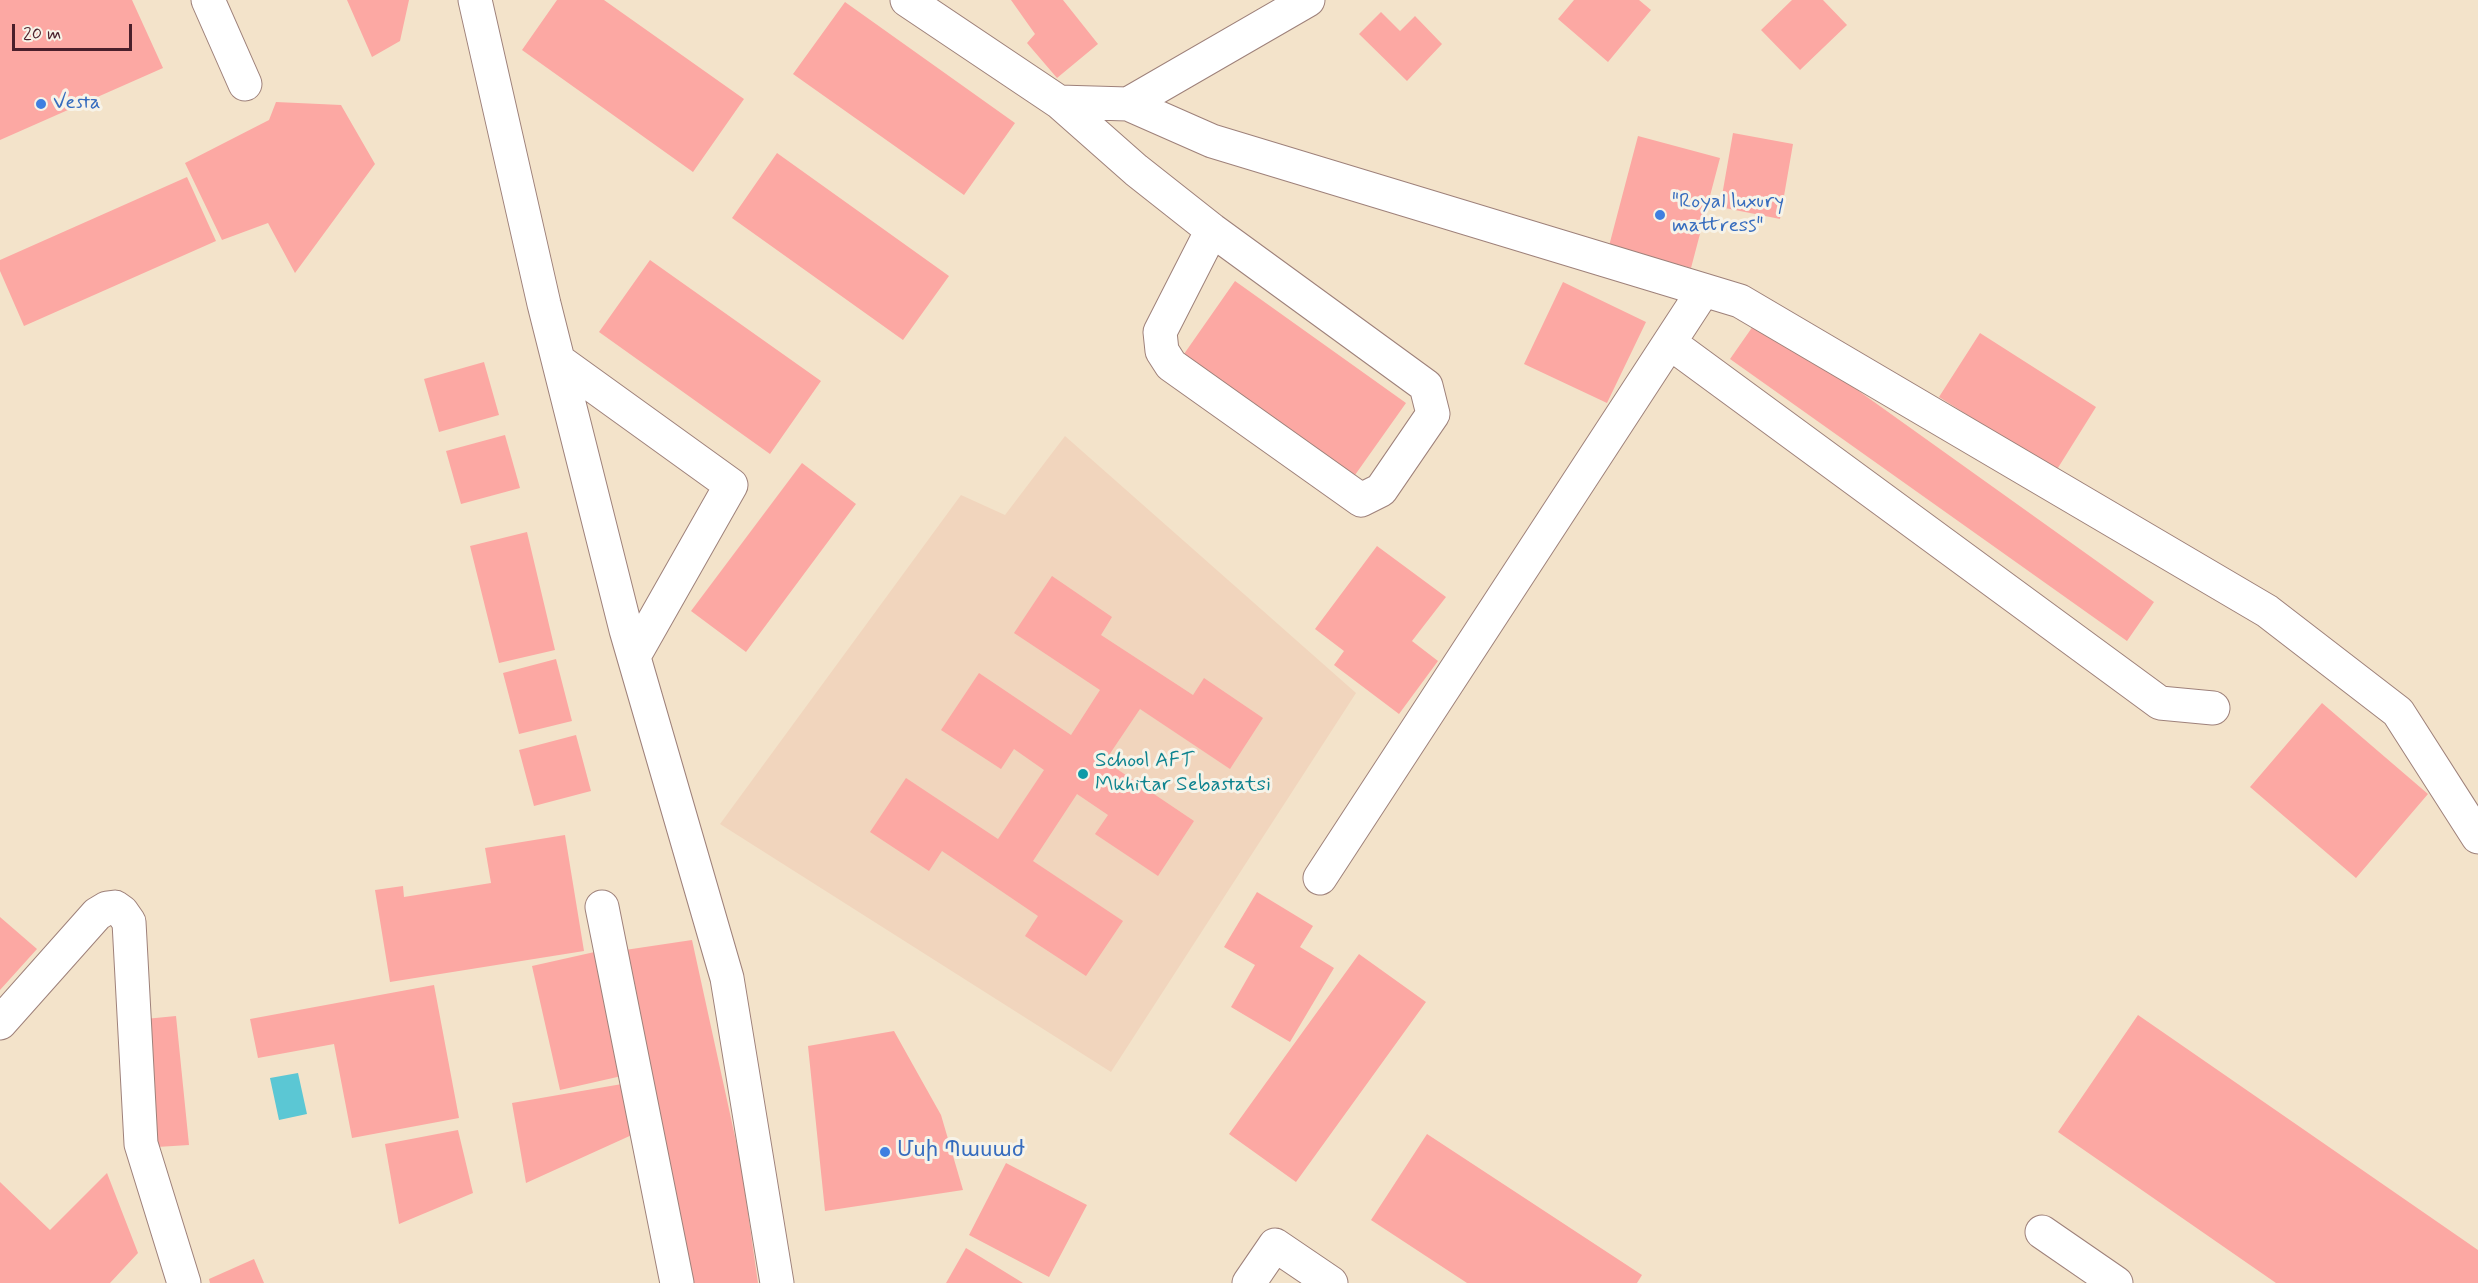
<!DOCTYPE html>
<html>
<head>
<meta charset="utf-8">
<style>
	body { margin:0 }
	#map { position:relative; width:2478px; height:1283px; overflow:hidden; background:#f3e3ca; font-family:Mynerve,sans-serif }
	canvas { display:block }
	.scale { position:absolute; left:12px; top:24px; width:120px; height:27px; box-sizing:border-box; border:3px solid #4a1f2b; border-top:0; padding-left:8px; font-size:18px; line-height:21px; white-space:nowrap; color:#4a1f2b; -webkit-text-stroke:4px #f7f3e8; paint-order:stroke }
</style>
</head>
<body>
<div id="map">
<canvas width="2478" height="1283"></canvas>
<div class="scale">20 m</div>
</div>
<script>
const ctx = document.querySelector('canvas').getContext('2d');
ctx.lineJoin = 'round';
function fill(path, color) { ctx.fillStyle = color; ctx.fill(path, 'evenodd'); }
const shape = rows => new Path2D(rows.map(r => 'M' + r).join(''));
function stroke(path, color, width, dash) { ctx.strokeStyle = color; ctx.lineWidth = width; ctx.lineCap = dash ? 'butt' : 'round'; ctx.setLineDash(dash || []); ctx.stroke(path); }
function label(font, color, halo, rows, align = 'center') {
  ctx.font = font + ' Mynerve,"Noto Sans Armenian",sans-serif'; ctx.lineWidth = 6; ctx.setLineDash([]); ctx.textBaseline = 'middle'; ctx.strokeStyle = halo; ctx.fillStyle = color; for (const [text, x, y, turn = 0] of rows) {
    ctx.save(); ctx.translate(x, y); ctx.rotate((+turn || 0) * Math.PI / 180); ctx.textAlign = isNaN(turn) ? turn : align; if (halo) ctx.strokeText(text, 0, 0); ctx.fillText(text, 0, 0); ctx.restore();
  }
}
const built = shape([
	[1065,436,1356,693,1111,1072,720,824,961,495,1005,515]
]);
const water = shape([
	[298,1073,307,1114,279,1120,270,1078]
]);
const building = shape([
	[0,0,132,0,163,68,0,140],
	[347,0,409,0,400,41,372,57],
	[557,0,604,0,744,99,693,172,522,50],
	[1011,0,1063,0,1098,44,1057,78,1027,43,1035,34],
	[1574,0,1639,0,1651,10,1608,62,1558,19],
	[1792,0,1823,0,1847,25,1800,70,1761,30],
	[845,2,1015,123,964,195,793,74],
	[1381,12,1400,31,1415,16,1442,44,1407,81,1359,34],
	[276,102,341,105,375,164,295,273,268,223,222,240,185,163,269,120],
	[1733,133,1793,144,1780,219,1720,207],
	[1638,136,1720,158,1691,268,1609,246],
	[777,153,949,276,903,340,732,218],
	[187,177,216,241,24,326,0,271,0,260],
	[650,260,821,381,770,454,599,332],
	[1235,281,1406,403,1355,475,1184,354],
	[1563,282,1646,322,1607,403,1524,364],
	[1758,319,2154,602,2127,641,1730,359],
	[1980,333,2096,407,2056,471,1939,397],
	[484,362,499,415,439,432,424,379],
	[505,435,520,488,461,504,446,451],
	[802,463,856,504,746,652,691,611],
	[527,532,555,650,499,663,470,546],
	[1377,546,1446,597,1412,641,1438,661,1399,714,1334,665,1344,651,1315,629],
	[1052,576,1112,617,1101,635,1193,695,1204,678,1263,718,1230,769,1140,709,1105,761,1194,821,1158,876,1095,834,1108,815,1077,794,1033,861,1123,921,1086,976,1025,936,1038,916,942,851,929,871,870,832,906,778,998,839,1044,770,1014,749,1001,769,941,730,979,673,1071,735,1100,690,1014,633],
	[556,659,572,721,519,734,503,673],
	[2322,703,2428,794,2356,878,2250,787],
	[576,735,591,791,534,806,519,750],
	[565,835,584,951,390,982,375,890,403,886,404,897,491,883,485,848],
	[1257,892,1313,926,1300,947,1334,968,1290,1042,1231,1007,1255,965,1224,947],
	[0,917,37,949,0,990],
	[692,940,741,1164,758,1283,693,1283,625,950],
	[599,951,626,1075,560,1090,532,966],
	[1359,954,1426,1002,1296,1182,1229,1134],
	[434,985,459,1118,352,1138,334,1044,258,1058,250,1019],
	[2138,1015,2478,1250,2478,1283,2276,1283,2058,1132],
	[176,1016,189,1145,157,1147,145,1019],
	[894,1031,941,1115,963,1190,825,1211,808,1046],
	[622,1084,634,1134,526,1183,512,1103],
	[458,1130,473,1193,399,1224,385,1144],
	[1427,1134,1642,1275,1637,1283,1467,1283,1371,1220],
	[1006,1163,1087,1205,1049,1277,969,1235],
	[107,1173,138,1253,110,1283,0,1283,0,1182,50,1230],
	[966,1248,1023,1283,946,1283],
	[254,1259,264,1283,210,1283,209,1279]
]);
const minor = shape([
	[208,0,245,84],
	[475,0,544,304,626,630,727,978,777,1283],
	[907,0,1059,102,1128,104,1212,141,1740,301,2267,611,2398,712,2478,837],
	[1059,102,1136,170,1212,230,1426,386,1433,414,1381,490,1361,500,1171,365,1162,351,1160,332,1212,230],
	[1128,104,1308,0],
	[1670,343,2160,703,2213,708],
	[559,361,731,485,634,656],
	[1320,878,1703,291],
	[602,907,677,1283],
	[0,1023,97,914,107,908,115,907,122,912,129,922,141,1144,184,1283],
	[2042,1232,2116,1283],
	[1249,1283,1275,1245,1331,1283]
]);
const markers = [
	[41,104,6,"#3f7fe0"],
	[1660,215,6,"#3f7fe0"],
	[1083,774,6,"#0f9aa8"],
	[885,1152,6,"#3f7fe0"]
];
const shopNames = [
	["Vesta",53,104],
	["\"Royal luxury",1672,203],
	["mattress\"",1672,227],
	["Մսի Պասաժ",897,1152]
];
const cultureNames = [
	["School AFT",1095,762],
	["Mkhitar Sebastatsi",1095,786]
];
fill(built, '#f1d5bd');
fill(water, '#5bc7d4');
fill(building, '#fca8a3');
stroke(minor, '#9e817a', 35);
stroke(minor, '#fff', 33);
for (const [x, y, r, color] of markers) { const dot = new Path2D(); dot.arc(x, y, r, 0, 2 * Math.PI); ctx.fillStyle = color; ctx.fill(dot); stroke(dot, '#f7f3e8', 2); }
label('21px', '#366cbe', '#f7f3e8', shopNames, 'left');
label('21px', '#0d838f', '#f7f3e8', cultureNames, 'left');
</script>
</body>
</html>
